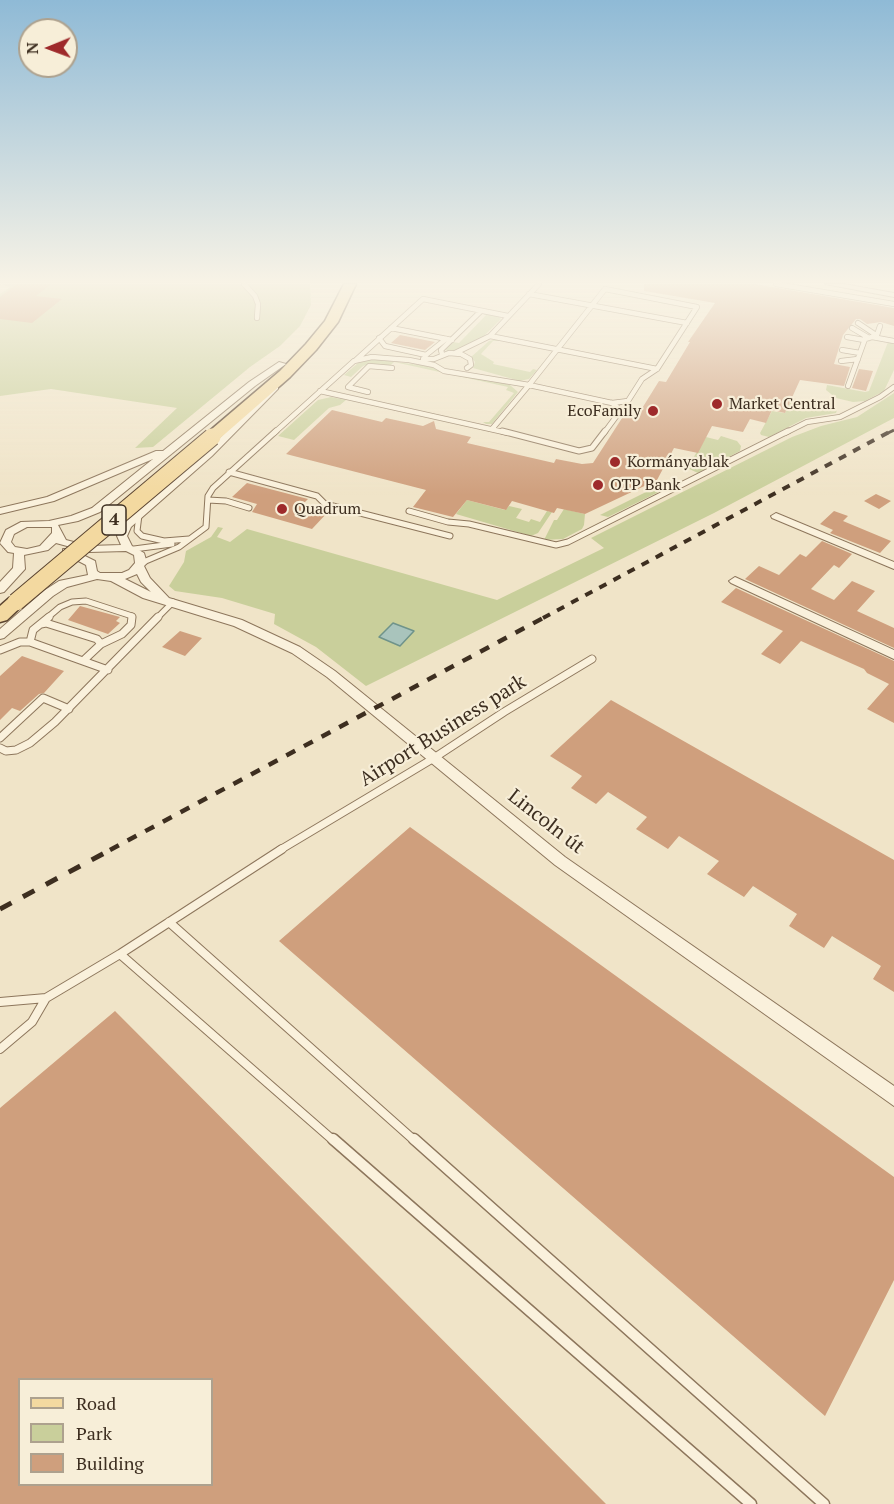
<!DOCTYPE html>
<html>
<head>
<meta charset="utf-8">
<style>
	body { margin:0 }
	#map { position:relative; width:894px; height:1504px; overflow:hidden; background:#f0e4c8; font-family:"PT Serif",serif }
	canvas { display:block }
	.legend { position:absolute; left:18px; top:1378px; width:195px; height:108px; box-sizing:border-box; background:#f7eed8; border:2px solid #ada18e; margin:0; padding:8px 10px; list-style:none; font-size:18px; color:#3d2e20 }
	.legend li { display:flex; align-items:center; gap:12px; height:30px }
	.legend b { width:30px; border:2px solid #ada18e }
	.north { position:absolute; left:18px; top:18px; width:60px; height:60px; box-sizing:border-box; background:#f7eed8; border:2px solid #ada18e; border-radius:50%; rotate:269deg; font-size:16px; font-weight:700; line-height:24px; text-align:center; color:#3d2e20 }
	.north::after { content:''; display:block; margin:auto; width:21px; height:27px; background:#9e2a2b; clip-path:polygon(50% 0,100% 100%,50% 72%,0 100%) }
</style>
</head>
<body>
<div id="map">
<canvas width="894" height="1504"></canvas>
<ul class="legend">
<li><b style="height:8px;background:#f3d9a0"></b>Road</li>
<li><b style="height:16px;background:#c9cf9b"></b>Park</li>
<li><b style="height:16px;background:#cf9f7d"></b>Building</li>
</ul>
<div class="north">N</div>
</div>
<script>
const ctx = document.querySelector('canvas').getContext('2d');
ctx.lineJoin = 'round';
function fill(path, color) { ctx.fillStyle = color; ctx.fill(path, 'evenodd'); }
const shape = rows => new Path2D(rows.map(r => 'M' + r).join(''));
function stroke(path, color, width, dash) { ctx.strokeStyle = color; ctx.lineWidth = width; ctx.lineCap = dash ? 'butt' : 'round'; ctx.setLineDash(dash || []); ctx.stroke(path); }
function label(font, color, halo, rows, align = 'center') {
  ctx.font = font + ' "PT Serif",serif'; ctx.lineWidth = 4.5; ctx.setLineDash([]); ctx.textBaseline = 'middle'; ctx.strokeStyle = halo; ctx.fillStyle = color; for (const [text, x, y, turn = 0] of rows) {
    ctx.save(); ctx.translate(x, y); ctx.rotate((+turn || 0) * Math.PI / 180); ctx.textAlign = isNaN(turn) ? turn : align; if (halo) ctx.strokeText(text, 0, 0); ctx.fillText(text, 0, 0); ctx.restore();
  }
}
const green = shape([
	[0,284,310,284,311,305,300,326,280,346,250,367,153,447,135,448,177,408,51,389,0,396,0,294,10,287],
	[480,313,497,315,501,319,478,342,455,353,447,352,446,349,453,342,459,343,486,315],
	[497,339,499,341,493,341,481,354,494,362,493,364,530,372,533,369,537,370,529,379,520,381,473,368,475,362,471,357,489,341],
	[888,342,894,344,894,370,884,391,865,401,853,402,836,398,826,390,827,385,865,392,869,391],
	[371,359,429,366,446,373,465,374,510,385,518,392,492,424,486,424,483,422,489,422,514,393,506,390,508,387,394,362,390,366,369,364,363,366,351,377,344,375,358,363],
	[894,393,894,418,714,513,366,686,316,647,274,624,275,614,222,598,175,591,169,586,184,562,186,551,211,537,218,527,223,528,217,537,230,542,247,529,497,600,604,548,591,538,792,437,821,426,857,417],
	[331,397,346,400,340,405,329,408,294,440,278,436,318,400],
	[792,398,812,403,816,400,825,401,837,410,836,413,806,418,769,437,761,435,760,433,772,411,785,413],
	[721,436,737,441,741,446,740,451,698,473,687,468,706,437,718,440],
	[670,480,677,483,608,517,600,515],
	[467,500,505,510,509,506,522,509,516,518,529,522,531,519,540,522,547,511,552,512,538,533,531,536,456,514],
	[564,509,585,514,584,525,582,529,563,539,544,540,554,520,557,520]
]);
const water = shape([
	[393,623,414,631,400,646,379,637,393,623]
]);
const building = shape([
	[17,284,51,284,36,296,62,299,32,323,0,319,0,297],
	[644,284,755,284,894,308,894,326,881,322,867,324,860,319,856,319,843,335,834,364,850,367,844,386,800,380,785,413,772,410,766,423,750,419,743,432,712,426,698,453,674,448,657,480,585,514,557,508,554,513,512,501,506,510,467,500,453,517,413,507,426,490,286,454,332,410,382,422,386,418,423,426,434,421,436,429,471,437,467,443,554,463,556,459,582,464,593,463,624,415,636,418,659,381,666,382,690,342,688,342,715,303,644,291],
	[400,335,435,342,425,350,391,343],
	[859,369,873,371,866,391,852,388],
	[247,483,308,499,301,506,327,513,312,529,252,512,257,504,232,497],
	[876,494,891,501,879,509,864,501],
	[834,511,848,516,843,521,891,541,880,553,830,533,833,530,820,524],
	[822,541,852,554,839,568,834,565,811,589,834,600,852,581,875,591,857,611,894,628,894,648,745,579,759,566,779,575,800,554,806,557],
	[736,588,894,661,894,723,867,709,889,684,867,673,864,669,801,641,780,664,761,654,783,631,721,602],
	[80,606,120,617,116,621,120,623,108,634,68,620],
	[180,631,202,638,185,656,162,647],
	[22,656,64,671,44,693,39,694,20,711,12,708,0,720,0,676],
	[611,700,894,860,894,992,873,979,881,966,832,936,824,948,789,926,797,914,753,886,744,897,707,874,719,861,679,836,668,849,636,829,647,817,608,792,596,804,571,788,582,776,550,756],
	[410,827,894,1177,894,1280,825,1416,279,941],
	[115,1011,606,1504,0,1504,0,1108],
	[20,1380,212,1380,212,1485,20,1485]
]);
const laneFar4 = shape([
	[244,284,255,296,258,304,257,318],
	[776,284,894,304],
	[605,289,697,307,657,369,642,379,628,401,612,403,529,385,605,289],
	[529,294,687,323],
	[858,323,876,335],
	[391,328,452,340],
	[852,328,869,338],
	[490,336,657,369],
	[847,337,864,340],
	[379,338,385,346,426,355,446,339],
	[876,338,880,326],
	[842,350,860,353],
	[455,353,490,336,539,284],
	[442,354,441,350,481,311],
	[423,359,434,359,449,353,461,354,470,359,471,365,467,368],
	[356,360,423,299,508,316],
	[841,361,858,359],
	[848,386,865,339,872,337,894,341],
	[320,391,508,433],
	[368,392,348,387,369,366,392,368],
	[274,433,354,361,372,357,409,360,434,365,444,371,529,385,492,429],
	[604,433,621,410,612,403],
	[785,433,807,422,840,417,880,397,894,387]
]);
const laneFar3 = shape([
	[502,431,579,451,592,448,605,431],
	[229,472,317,496,325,504,450,536],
	[208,500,226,501,249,508],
	[409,511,448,522,469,524,556,545,568,542,788,431],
	[139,515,137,531,142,536,164,541,189,539],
	[134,549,172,544],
	[141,563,179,547,206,527,208,496,213,488,276,431],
	[47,618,60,607,72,602,86,601,132,616,132,618],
	[157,618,173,602]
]);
const laneFar2 = shape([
	[41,624,46,623,97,639,101,644],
	[30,642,33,630,49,617],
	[0,650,20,642,30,642,108,670],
	[84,660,101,644,122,634,131,625,132,617],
	[0,738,43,698,69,709],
	[0,748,6,751,16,750,30,743,55,722,158,617],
	[280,850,434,758,504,712,592,659]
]);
const laneFar1 = shape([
	[169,922,415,1141],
	[120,954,334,1141],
	[0,1002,46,998,120,954,282,849],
	[0,1049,32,1022,46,998]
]);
const lane = shape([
	[333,1139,751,1504],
	[414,1139,824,1504]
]);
const street = shape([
	[825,284,844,284,894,293,894,297,825,284],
	[279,362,286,364,255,386,100,512,78,521,58,525,66,540,89,546,121,545,117,536,122,524,206,452,272,385,278,385,278,389,212,456,131,527,127,536,132,546,144,553,147,563,144,566,150,578,169,598,242,620,300,647,335,671,565,857,894,1086,894,1106,555,865,327,677,292,653,234,626,143,598,111,581,97,579,67,587,53,596,4,638,0,639,0,629,45,590,59,581,88,575,86,565,63,553,63,549,71,549,95,561,97,571,100,573,122,573,129,570,135,563,134,555,126,551,89,552,56,543,48,550,24,555,25,569,4,592,0,593,0,582,13,568,14,553,8,552,0,543,6,530,21,522,49,521,71,516,92,508,153,459,54,501,0,514,0,508,47,497,156,451,163,451,249,382,279,362],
	[27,527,52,527,52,533,40,546,27,549,15,547,11,542,14,534,27,527],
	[137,574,141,582,151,592,125,579,137,574],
	[776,513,894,562,894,569,772,518,771,516,776,513],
	[735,577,894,650,894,659,731,583,729,581,735,577]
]);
const primary = shape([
	[344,284,356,284,338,322,316,350,290,377,218,440,206,440,204,437,206,434,280,371,306,344,325,321,344,284],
	[16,596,23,598,26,602,7,620,0,622,0,606,9,598,16,596]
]);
const railFar3 = shape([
	[888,433,894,430]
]);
const railFar2 = shape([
	[543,618,891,431]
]);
const railFar1 = shape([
	[110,850,545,617]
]);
const rail = shape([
	[0,909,112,849]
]);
const primaryBridge = shape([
	[16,602,212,437]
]);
const markers = [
	[717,404,6,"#9e2a2b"],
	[653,411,6,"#9e2a2b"],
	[615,462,6,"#9e2a2b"],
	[598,485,6,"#9e2a2b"],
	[282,509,6,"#9e2a2b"]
];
const farPoinames = [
	["Market Central",729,404],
	["EcoFamily",641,411,"right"],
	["Kormányablak",627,462],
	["OTP Bank",610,485],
	["Quadrum",294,509]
];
const shields = [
	[114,520,24]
];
const shieldNames = [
	["4",114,520]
];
const streetNames = [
	["Airport Business park",443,731,-32],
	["Lincoln út",546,822,38]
];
fill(green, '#c9cf9b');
fill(water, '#a9c4bc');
stroke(water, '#6f938a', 1.5);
fill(building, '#cf9f7d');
stroke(laneFar4, '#8d765c', 6);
stroke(laneFar3, '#8d765c', 7);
stroke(laneFar2, '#8d765c', 9);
stroke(laneFar1, '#8d765c', 10);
stroke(lane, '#8d765c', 13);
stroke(street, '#8d765c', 2);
stroke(primary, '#5b4430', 3);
stroke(laneFar4, '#faf1dc', 4.5);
stroke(laneFar3, '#faf1dc', 5);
stroke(laneFar2, '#faf1dc', 7);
stroke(laneFar1, '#faf1dc', 8);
stroke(lane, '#faf1dc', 10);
fill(street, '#faf1dc');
fill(primary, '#f3d9a0');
stroke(railFar3, '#3d2e20', 3, [7, 7]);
stroke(railFar2, '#3d2e20', 4, [8, 8]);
stroke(railFar1, '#3d2e20', 4.5, [10, 10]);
stroke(rail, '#3d2e20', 5, [13, 13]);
stroke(primaryBridge, '#5b4430', 19, []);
stroke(primaryBridge, '#f3d9a0', 17);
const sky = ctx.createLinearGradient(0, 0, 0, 495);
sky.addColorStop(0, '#8fbad6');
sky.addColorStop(0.57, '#f8f3e6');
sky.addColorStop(1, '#f8f3e600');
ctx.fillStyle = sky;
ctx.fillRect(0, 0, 894, 495);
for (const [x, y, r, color] of markers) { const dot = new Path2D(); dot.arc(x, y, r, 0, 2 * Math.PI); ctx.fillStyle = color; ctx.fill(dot); stroke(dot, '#f7eed8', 2); }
label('16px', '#3d2e20', '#f7eed8', farPoinames, 'left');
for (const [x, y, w] of shields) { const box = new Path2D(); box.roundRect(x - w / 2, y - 15, w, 30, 4.5); ctx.fillStyle = '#f7eed8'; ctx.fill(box); stroke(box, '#3d2e20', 1.5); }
label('bold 18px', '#3d2e20', null, shieldNames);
label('20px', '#3d2e20', '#f7eed8', streetNames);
</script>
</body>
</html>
